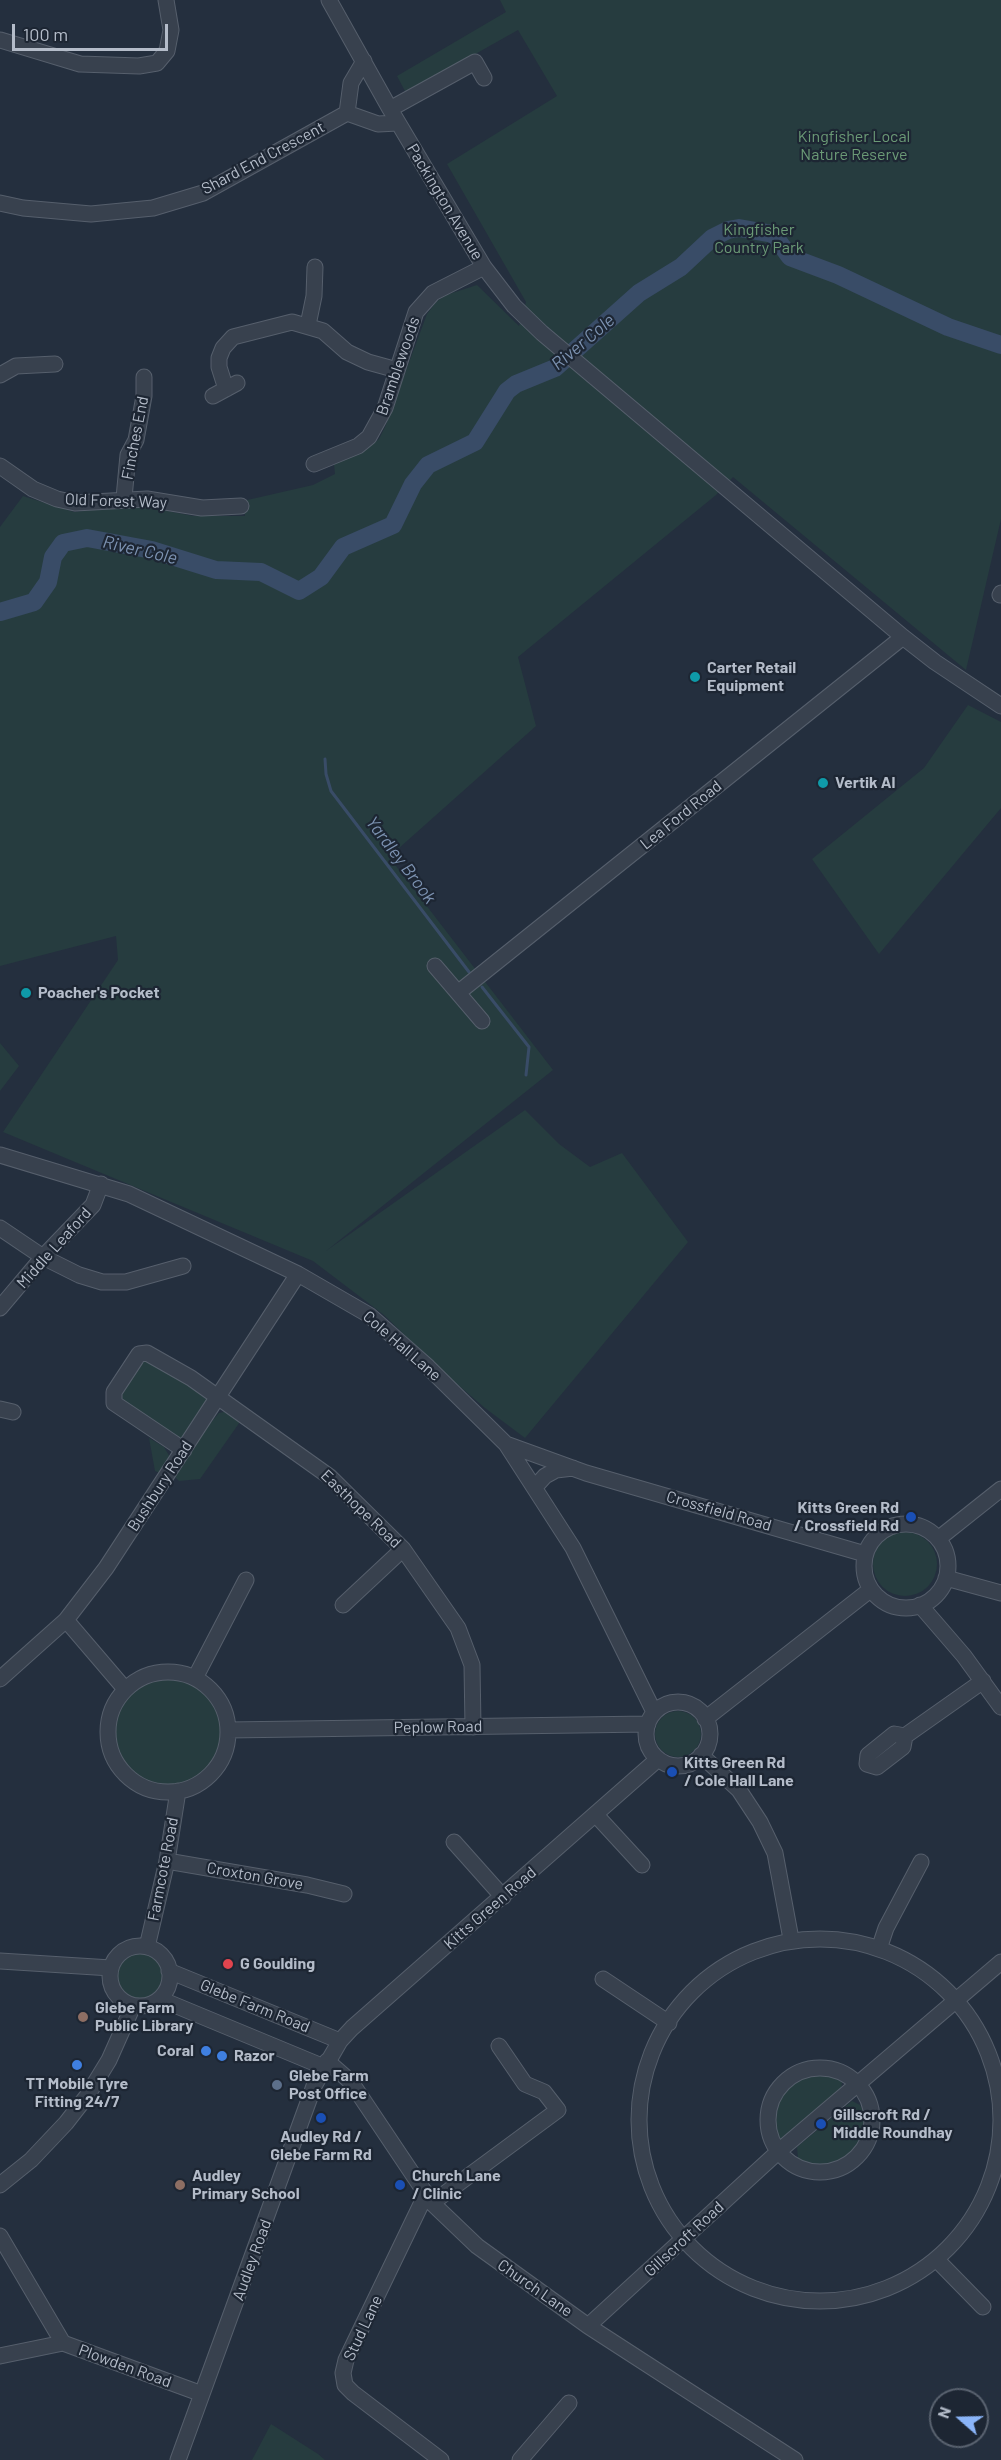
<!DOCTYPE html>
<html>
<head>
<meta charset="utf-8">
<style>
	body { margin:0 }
	#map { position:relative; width:1001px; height:2460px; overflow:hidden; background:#242f3e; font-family:Barlow,sans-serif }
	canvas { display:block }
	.north { position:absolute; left:929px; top:2388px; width:60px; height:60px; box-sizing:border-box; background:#1d2633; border:2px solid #59626f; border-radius:50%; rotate:290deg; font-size:16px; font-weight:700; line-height:24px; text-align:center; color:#b4bcc9 }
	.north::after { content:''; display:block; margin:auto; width:21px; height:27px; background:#8ab4f8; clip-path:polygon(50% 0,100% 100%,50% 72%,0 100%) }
	.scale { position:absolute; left:12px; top:24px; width:156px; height:27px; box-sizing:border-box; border:3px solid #b4bcc9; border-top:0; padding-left:8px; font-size:18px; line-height:21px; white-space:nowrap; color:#b4bcc9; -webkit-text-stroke:4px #1d2633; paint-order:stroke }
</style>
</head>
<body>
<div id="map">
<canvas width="1001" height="2460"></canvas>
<div class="north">N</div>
<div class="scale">100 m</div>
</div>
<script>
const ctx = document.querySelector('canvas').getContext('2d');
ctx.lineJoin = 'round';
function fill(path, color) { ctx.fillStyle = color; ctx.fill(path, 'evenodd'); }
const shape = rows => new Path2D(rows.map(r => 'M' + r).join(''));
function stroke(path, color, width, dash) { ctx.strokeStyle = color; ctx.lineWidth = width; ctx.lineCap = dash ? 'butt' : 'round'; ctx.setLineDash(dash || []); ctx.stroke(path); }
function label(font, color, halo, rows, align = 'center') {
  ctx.font = font + ' Barlow,sans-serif'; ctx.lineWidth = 4.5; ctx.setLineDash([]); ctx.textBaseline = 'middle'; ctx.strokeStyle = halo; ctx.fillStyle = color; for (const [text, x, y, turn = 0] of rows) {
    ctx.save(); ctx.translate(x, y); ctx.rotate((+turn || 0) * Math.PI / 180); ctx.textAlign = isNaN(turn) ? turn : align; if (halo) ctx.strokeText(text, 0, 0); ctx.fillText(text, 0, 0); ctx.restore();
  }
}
const green = shape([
	[500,0,1001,0,1001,519,966,670,733,477,716,495,518,657,536,726,389,857,553,1070,326,1251,525,1110,559,1144,590,1167,622,1153,688,1242,525,1438,485,1408,443,1372,384,1315,313,1261,3,1132,118,960,116,936,0,966,0,527,23,496,74,512,136,505,193,516,245,516,243,501,313,485,335,474,334,464,368,448,379,439,385,427,427,314,436,302,446,295,477,285,519,326,526,302,447,164,557,96,518,30,406,93,397,76,506,12],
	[968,705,1001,722,1001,808,879,954,812,859,924,768],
	[0,1043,19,1066,0,1091],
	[143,1359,186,1383,207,1400,206,1407,182,1438,178,1438,121,1402,119,1395],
	[228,1411,242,1419,200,1479,179,1481,174,1476,208,1426,219,1413],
	[149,1438,164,1447,171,1459,162,1474,155,1471],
	'873 1564a32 32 0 1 1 64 0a32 32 0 1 1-64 0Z',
	'114 1732a54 54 0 1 1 108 0a54 54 0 1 1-108 0Z',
	'655 1734a23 23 0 1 1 46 0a23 23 0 1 1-46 0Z',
	'114 1976a25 25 0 1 1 50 0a25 25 0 1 1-50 0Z',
	[821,2070,837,2077,842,2083,841,2091,788,2139,780,2139,775,2133,771,2120,779,2096,789,2081,804,2073],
	[852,2101,860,2105,864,2112,865,2130,858,2146,846,2159,820,2166,802,2164,798,2158,797,2147],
	[271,2424,318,2454,325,2460,252,2460]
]);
const stream = shape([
	[325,759,326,774,331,791,469,972],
	[482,987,529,1047,526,1075]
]);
const river = shape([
	[0,612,34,602,48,582,53,557,63,543,87,538,152,550,216,570,261,572,299,591,321,577,343,547,393,525,413,484,428,465,475,442,507,391,516,384,555,368,639,293,681,267,712,238,728,230,739,228,773,234,790,257,838,275,948,327,1001,345]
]);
const minor = shape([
	[329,0,390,109,484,267,514,306,542,333,903,637,935,662,1001,706],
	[0,40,80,64,139,66,157,63,167,51,171,30,166,0],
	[390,109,475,62,484,78],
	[347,113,351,83,364,61],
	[0,203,23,208,91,214,153,208,203,193,347,113,378,124,398,123],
	[308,325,314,296,315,267],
	[0,375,16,366,55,364],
	[226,389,219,367,219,358,223,348,233,337,292,322,323,331,347,352,368,362,397,370],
	[213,396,237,383],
	[314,464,358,446,369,437,385,408,416,312,433,293,484,267],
	[0,466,33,489,57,499,75,503,147,499,202,508,241,506],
	[124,498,128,455,136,440,144,396,144,377],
	[1000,595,1001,593],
	[435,966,482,1021],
	[459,992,903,637],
	[0,1155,129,1194,298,1274,369,1315,428,1367,506,1444,573,1548,654,1712],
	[0,1228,43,1257,79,1275,102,1282,126,1282,183,1266],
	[0,1308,43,1257,93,1205,101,1184],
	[0,1409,13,1412],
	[506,1444,586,1473,865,1554],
	[184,1450,114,1403,114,1392,139,1354,147,1353,191,1378,330,1477,403,1549,458,1628,472,1665,473,1727],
	[535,1487,545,1476,556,1470,573,1468],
	'864 1566a42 42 0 1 1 84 0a42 42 0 1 1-84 0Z',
	[938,1539,1001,1489],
	[946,1578,1001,1593],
	[343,1605,403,1549],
	[920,1605,964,1656,1001,1707],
	[66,1620,125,1689],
	'108 1732a60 60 0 1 1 120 0a60 60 0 1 1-120 0Z',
	[195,1678,246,1580],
	[0,1679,66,1620,106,1568,298,1274],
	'646 1734a32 32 0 1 1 64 0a32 32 0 1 1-64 0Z',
	[705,1719,870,1590],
	[228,1730,648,1724],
	[905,1736,894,1734,868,1755,867,1764,877,1767,903,1747,905,1736,983,1681],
	[701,1755,739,1790,760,1822,775,1853,791,1939],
	[596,1815,642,1865],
	[454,1842,503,1897],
	[167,1861,307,1885,344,1894],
	'639 2120a181 181 0 1 1 362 0a181 181 0 1 1-362 0Z',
	'110 1976a30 30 0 1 1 60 0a30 30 0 1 1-60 0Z',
	[147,1947,167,1861,178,1791],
	[879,1949,886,1928,921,1862],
	[0,1961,111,1968],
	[169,1971,340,2041],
	[603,1979,669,2023],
	[160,1999,324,2067],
	[327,2061,351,2082,432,2203,477,2246,588,2326,795,2460],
	'768 2120a52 52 0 1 1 104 0a52 52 0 1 1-104 0Z',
	[0,2185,31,2160,66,2123,87,2096,109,2060,133,2006],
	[426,2194,346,2360,343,2373,345,2385,353,2393,441,2460],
	[432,2203,558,2110,544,2092,525,2084,499,2046],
	[0,2236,63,2343,202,2394],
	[937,2260,983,2307],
	[588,2326,779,2151,1001,1962],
	[0,2356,63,2343],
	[178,2460,314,2086,340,2041,352,2028,658,1759],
	[520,2460,569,2403]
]);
const markers = [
	[695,677,6,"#0f9aa8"],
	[823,783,6,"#0f9aa8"],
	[26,993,6,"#0f9aa8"],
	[911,1517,6,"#1a4fb4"],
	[672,1772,6,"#1a4fb4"],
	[228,1964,6,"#e0444e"],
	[83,2017,6,"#8d6e63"],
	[206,2051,6,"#3f7fe0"],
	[222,2056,6,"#3f7fe0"],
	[77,2065,6,"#3f7fe0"],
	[277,2085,6,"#5c6f8a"],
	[321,2118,6,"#1a4fb4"],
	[821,2124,6,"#1a4fb4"],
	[180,2185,6,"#8d6e63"],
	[400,2185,6,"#1a4fb4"]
];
const parkNames = [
	["Kingfisher Local",854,137],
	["Nature Reserve",854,155],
	["Kingfisher",759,230],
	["Country Park",759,248]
];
const streetNames = [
	["Shard End Crescent",263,158,-28],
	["Packington Avenue",445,202,59],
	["Bramblewoods",398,366,-71],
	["Finches End",135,438,-79],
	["Old Forest Way",116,501,2],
	["Lea Ford Road",681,815,-39],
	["Middle Leaford",54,1248,-48],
	["Cole Hall Lane",402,1346,41],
	["Bushbury Road",160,1486,-57],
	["Easthope Road",361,1509,44],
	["Crossfield Road",719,1511,16],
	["Peplow Road",438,1727,-1],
	["Farmcote Road",163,1869,-79],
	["Croxton Grove",255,1876,10],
	["Kitts Green Road",490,1908,-41],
	["Glebe Farm Road",255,2006,22],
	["Gillscroft Road",684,2239,-43],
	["Audley Road",252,2260,-70],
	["Church Lane",535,2288,35],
	["Stud Lane",363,2328,-65],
	["Plowden Road",125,2366,20]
];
const poiNames = [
	["Carter Retail",707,668],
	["Equipment",707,686],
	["Vertik Al",835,783],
	["Poacher's Pocket",38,993],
	["Kitts Green Rd",899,1508,"right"],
	["/ Crossfield Rd",899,1526,"right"],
	["Kitts Green Rd",684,1763],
	["/ Cole Hall Lane",684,1781],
	["G Goulding",240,1964],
	["Glebe Farm",95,2008],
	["Public Library",95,2026],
	["Coral",194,2051,"right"],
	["Razor",234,2056],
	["Glebe Farm",289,2076],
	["Post Office",289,2094],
	["TT Mobile Tyre",77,2084,"center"],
	["Fitting 24/7",77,2102,"center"],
	["Gillscroft Rd /",833,2115],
	["Middle Roundhay",833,2133],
	["Audley Rd /",321,2137,"center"],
	["Glebe Farm Rd",321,2155,"center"],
	["Audley",192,2176],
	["Primary School",192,2194],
	["Church Lane",412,2176],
	["/ Clinic",412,2194]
];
const waterNames = [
	["River Cole",583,342,-40],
	["River Cole",140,550,13],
	["Yardley Brook",401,860,53]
];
fill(green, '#263c3f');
stroke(stream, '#394c67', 3);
stroke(river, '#394c67', 18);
stroke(minor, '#565f6c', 17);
stroke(minor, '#38414e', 15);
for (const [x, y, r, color] of markers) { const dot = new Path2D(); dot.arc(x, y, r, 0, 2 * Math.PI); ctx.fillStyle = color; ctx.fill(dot); stroke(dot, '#1d2633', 2); }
label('16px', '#6b9a76', '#1d2633', parkNames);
label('16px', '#b4bcc9', '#1d2633', streetNames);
label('bold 16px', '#b4bcc9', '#1d2633', poiNames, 'left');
label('italic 18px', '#7c92b1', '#1d2633', waterNames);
</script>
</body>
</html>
